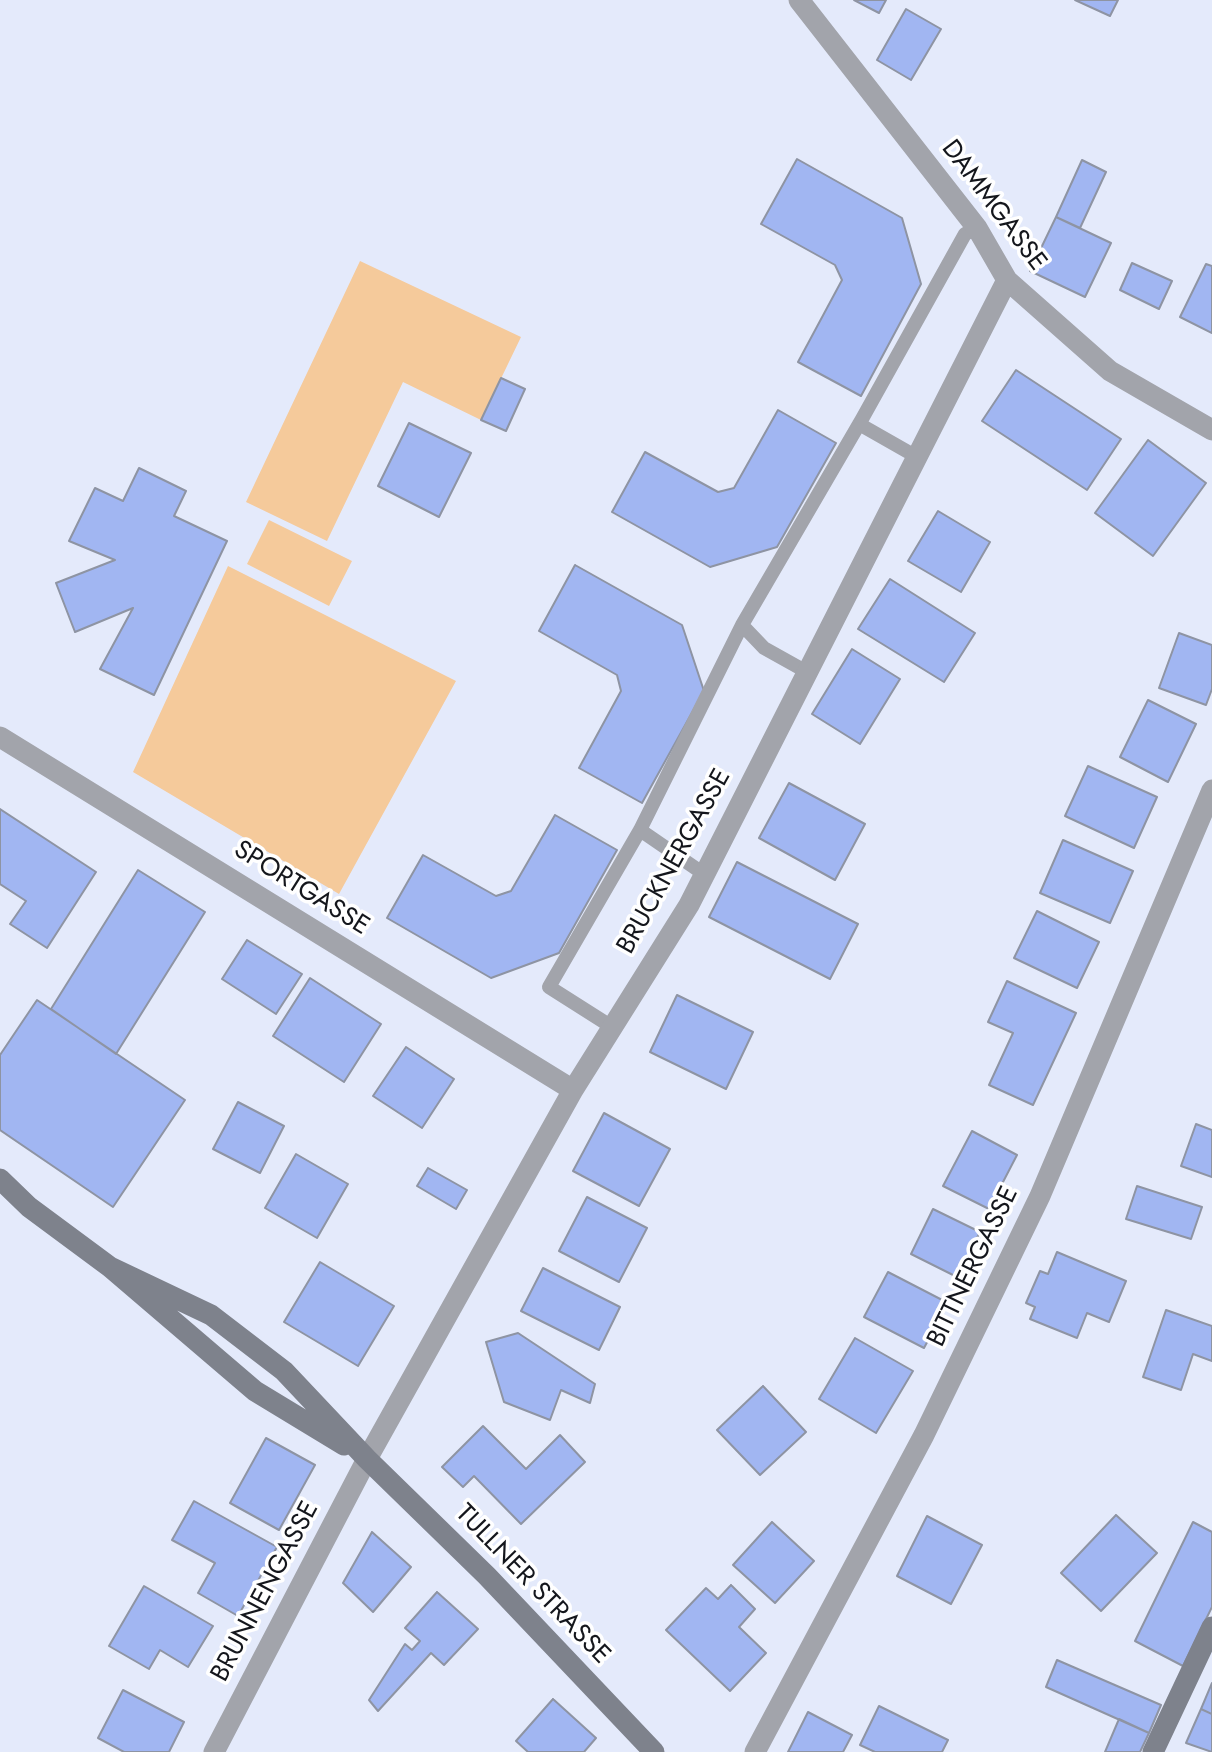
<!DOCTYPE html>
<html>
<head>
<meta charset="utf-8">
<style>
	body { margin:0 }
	canvas { display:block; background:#e4eafb }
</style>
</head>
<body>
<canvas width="1212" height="1752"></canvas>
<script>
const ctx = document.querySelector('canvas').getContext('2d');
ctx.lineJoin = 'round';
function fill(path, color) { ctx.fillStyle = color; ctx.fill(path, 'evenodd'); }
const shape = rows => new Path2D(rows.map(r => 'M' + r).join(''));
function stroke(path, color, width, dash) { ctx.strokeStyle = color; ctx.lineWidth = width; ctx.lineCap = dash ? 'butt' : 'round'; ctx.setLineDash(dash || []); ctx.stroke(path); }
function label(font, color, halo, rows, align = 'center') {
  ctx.font = font + ' Jost,sans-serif'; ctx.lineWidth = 7; ctx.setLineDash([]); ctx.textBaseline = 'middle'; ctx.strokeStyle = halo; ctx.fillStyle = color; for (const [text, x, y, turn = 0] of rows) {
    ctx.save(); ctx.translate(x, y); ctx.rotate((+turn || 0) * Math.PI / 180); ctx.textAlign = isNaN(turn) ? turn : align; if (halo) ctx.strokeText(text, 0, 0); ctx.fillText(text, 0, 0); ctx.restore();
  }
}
const green = shape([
	[360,261,521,337,481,420,403,382,327,541,246,502],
	[269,520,352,561,329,606,247,564],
	[228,566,456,681,339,894,133,772]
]);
const building = shape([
	[854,0,886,0,879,13,854,0],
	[1075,0,1118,0,1110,16,1075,0],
	[906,9,941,29,911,80,877,60,906,9],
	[797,159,902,218,921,284,861,396,798,362,842,280,835,265,761,224,797,159],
	[1082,160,1106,172,1080,228,1056,217,1082,160],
	[1056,217,1111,243,1085,297,1030,271,1056,217],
	[1132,263,1172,281,1159,309,1120,290,1132,263],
	[1206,264,1212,266,1212,333,1180,317,1206,264],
	[1016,370,1121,439,1087,490,982,421,1016,370],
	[501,378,525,389,506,431,481,420,501,378],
	[778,410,836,443,777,547,710,567,612,512,645,452,718,492,734,488,778,410],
	[409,423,471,453,439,517,378,486,409,423],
	[1148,440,1206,483,1153,556,1095,513,1148,440],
	[139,468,186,491,174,516,227,541,154,695,100,669,133,608,75,632,56,583,115,560,69,541,95,488,123,501,139,468],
	[938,511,990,542,961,592,908,561,938,511],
	[575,565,682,625,704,691,642,803,579,768,621,691,617,675,539,631,575,565],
	[890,579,975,633,944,682,858,629,890,579],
	[1179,633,1212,645,1212,689,1206,705,1159,688,1179,633],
	[852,649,900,679,860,744,812,714,852,649],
	[1148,700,1196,724,1168,782,1120,757,1148,700],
	[1088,766,1157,797,1134,848,1065,816,1088,766],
	[789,783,865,824,835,880,759,838,789,783],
	[0,809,96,872,47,948,10,924,26,901,0,884,0,809],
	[555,815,617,850,559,953,491,978,387,918,423,855,496,896,511,891,555,815],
	[1063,840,1133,871,1110,923,1040,893,1063,840],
	[737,862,858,924,830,979,709,917,737,862],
	[138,870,205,912,116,1054,51,1009,138,870],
	[1037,911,1099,942,1077,988,1014,958,1037,911],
	[247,940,302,974,276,1014,222,979,247,940],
	[310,978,381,1024,344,1082,273,1036,310,978],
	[1007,981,1076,1013,1033,1105,989,1085,1013,1033,988,1022,1007,981],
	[677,995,753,1032,726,1089,650,1052,677,995],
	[37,1000,185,1100,113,1207,0,1130,0,1055,37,1000],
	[406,1047,454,1079,422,1128,373,1096,406,1047],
	[238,1102,284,1126,260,1173,213,1149,238,1102],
	[604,1113,670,1149,639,1206,573,1171,604,1113],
	[1196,1124,1212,1130,1212,1177,1181,1166,1196,1124],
	[972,1131,1017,1155,989,1209,943,1186,972,1131],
	[296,1154,348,1184,317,1238,265,1208,296,1154],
	[428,1168,467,1190,456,1209,417,1186,428,1168],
	[1137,1186,1202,1207,1191,1239,1126,1219,1137,1186],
	[587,1197,647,1228,619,1282,559,1251,587,1197],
	[933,1209,980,1232,957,1277,911,1254,933,1209],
	[1057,1252,1126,1281,1109,1322,1087,1313,1077,1338,1030,1319,1035,1307,1026,1303,1040,1271,1048,1274,1057,1252],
	[320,1262,394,1306,358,1366,284,1322,320,1262],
	[543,1268,620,1307,599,1350,521,1311,543,1268],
	[888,1272,948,1303,924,1348,864,1317,888,1272],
	[1166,1310,1212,1326,1212,1361,1193,1354,1181,1390,1143,1377,1166,1310],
	[518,1333,595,1384,590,1403,561,1390,550,1420,504,1402,486,1342,518,1333],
	[855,1338,913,1371,876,1433,819,1399,855,1338],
	[763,1386,806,1432,760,1475,717,1430,763,1386],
	[483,1426,526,1469,560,1435,585,1462,521,1524,474,1476,463,1487,442,1467,483,1426],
	[266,1438,315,1465,279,1530,230,1503,266,1438],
	[194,1501,277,1547,238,1616,198,1593,215,1563,172,1540,194,1501],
	[1116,1515,1157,1553,1101,1611,1061,1573,1116,1515],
	[927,1516,982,1545,951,1604,897,1576,927,1516],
	[772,1522,814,1561,775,1603,733,1565,772,1522],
	[1193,1522,1212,1532,1212,1607,1183,1666,1135,1641,1193,1522],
	[372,1532,411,1567,373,1612,343,1583,372,1532],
	[731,1585,755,1609,739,1627,766,1653,730,1691,666,1630,706,1588,718,1599,731,1585],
	[144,1586,213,1626,188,1667,160,1650,149,1669,109,1646,144,1586],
	[437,1592,478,1629,444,1665,431,1653,378,1711,369,1700,405,1644,412,1650,420,1641,405,1628,437,1592],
	[1057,1660,1161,1705,1149,1733,1046,1687,1057,1660],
	[1212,1683,1212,1714,1201,1709,1212,1683],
	[123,1690,184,1722,169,1752,124,1752,98,1738,123,1690],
	[553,1699,596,1738,584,1752,528,1752,516,1741,553,1699],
	[879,1706,948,1740,942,1752,875,1752,860,1745,879,1706],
	[1201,1709,1212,1714,1212,1752,1186,1743,1201,1709],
	[808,1712,852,1735,843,1752,788,1752,808,1712],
	[1119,1719,1149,1733,1140,1752,1105,1752,1119,1719]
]);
const lane = shape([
	[859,424,917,457],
	[742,625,764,648,807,672],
	[640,830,704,874],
	[612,1027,549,987,640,830,742,625,862,419,965,234,977,228]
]);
const street = shape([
	[799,0,977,228,1007,280,1110,371,1212,430],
	[0,737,573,1090],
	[214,1752,367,1459,573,1090,689,905,1007,280],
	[755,1752,924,1435,1040,1196,1212,790]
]);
const secondary = shape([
	[0,1179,29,1207,110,1267,255,1391,344,1445],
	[110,1267,211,1315,284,1371,367,1459,487,1576,654,1752],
	[1153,1752,1212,1627]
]);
const streetNames = [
	["DAMMGASSE",993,206,53],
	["BRUCKNERGASSE",675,862,-61],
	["SPORTGASSE",301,889,32],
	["BITTNERGASSE",974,1267,-64],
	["TULLNER STRASSE",532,1585,46],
	["BRUNNENGASSE",266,1592,-62]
];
fill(green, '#f5ca9b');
fill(building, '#a1b6f2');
stroke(building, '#8e94a3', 2);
stroke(lane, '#a2a4ab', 14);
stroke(street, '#a2a4ab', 21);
stroke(secondary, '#7e828c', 21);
label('26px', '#14161c', '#fff', streetNames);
</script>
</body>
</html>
